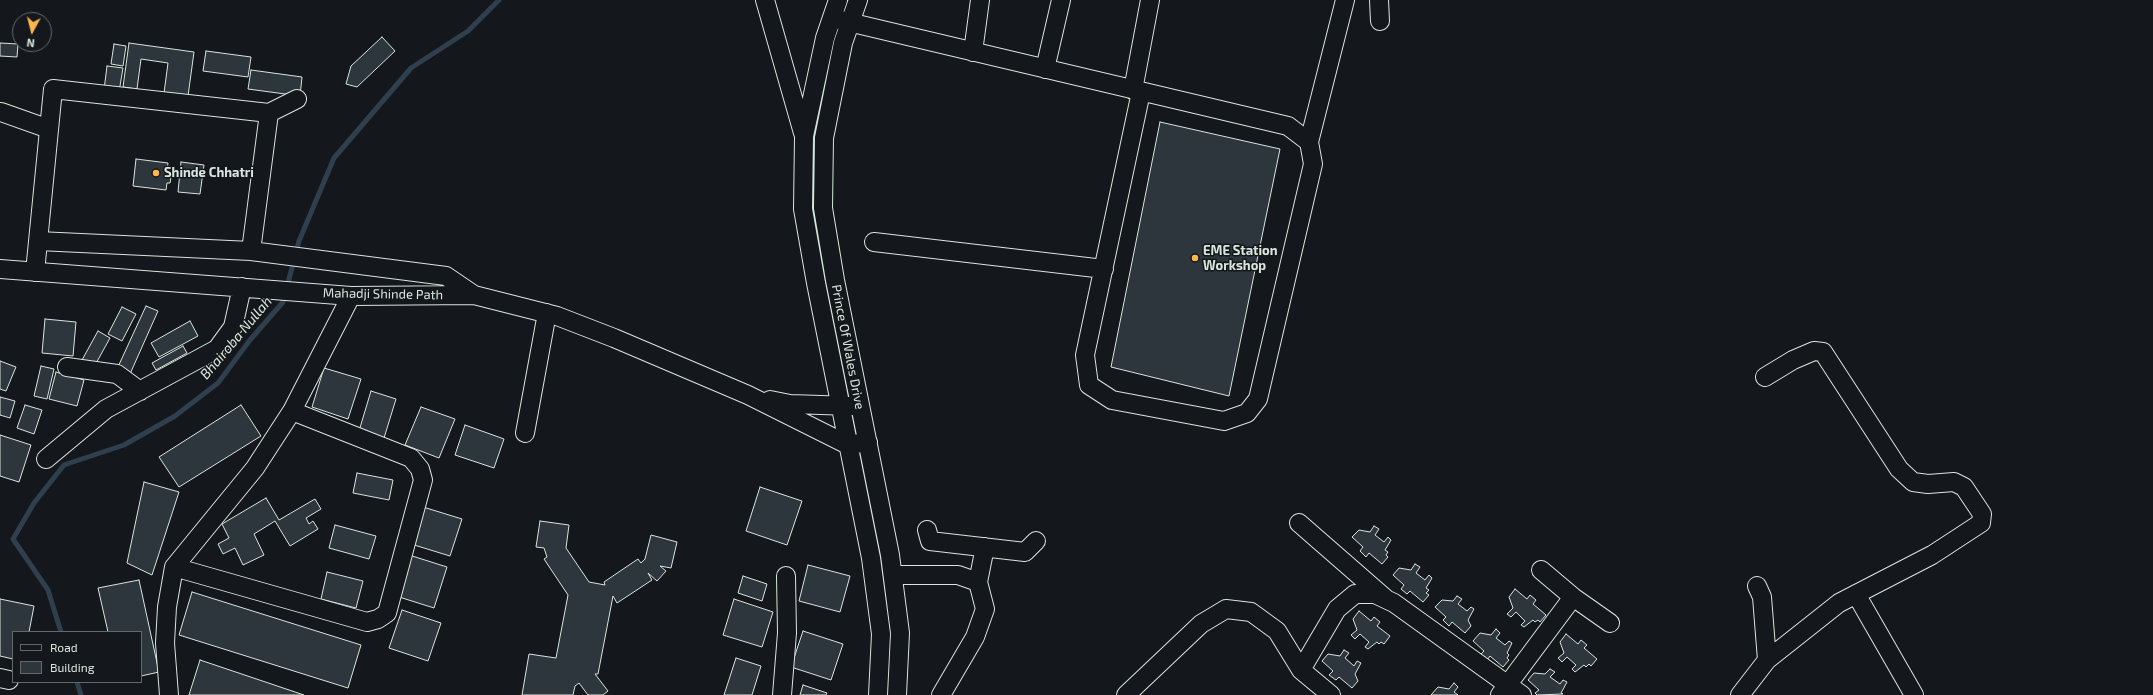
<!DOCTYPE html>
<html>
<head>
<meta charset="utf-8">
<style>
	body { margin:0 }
	#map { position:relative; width:2153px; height:695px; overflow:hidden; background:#14181c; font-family:"Exo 2",sans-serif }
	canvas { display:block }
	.legend { position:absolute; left:12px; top:631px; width:130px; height:52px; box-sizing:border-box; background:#14181c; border:1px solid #626a69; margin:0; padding:5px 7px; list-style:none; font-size:12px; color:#d8e6dc }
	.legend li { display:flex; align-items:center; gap:8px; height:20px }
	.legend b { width:20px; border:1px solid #626a69 }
	.north { position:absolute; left:12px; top:12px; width:40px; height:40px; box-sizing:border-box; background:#14181c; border:1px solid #626a69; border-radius:50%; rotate:187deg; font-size:11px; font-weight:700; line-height:16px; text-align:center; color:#d8e6dc }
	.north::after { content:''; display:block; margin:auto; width:14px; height:18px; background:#ffb74d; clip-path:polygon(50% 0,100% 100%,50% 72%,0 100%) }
</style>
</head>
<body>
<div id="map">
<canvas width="2153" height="695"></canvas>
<ul class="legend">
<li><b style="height:5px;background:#14181c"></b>Road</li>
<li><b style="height:11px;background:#2c363c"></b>Building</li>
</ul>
<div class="north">N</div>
</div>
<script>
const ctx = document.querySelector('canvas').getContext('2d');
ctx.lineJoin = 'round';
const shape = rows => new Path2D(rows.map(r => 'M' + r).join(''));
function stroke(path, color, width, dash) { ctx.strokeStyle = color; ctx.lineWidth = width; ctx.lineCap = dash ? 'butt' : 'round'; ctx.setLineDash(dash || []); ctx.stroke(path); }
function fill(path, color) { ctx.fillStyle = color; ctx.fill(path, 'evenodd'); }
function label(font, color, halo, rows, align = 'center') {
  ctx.font = font + ' "Exo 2",sans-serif'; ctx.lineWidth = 3; ctx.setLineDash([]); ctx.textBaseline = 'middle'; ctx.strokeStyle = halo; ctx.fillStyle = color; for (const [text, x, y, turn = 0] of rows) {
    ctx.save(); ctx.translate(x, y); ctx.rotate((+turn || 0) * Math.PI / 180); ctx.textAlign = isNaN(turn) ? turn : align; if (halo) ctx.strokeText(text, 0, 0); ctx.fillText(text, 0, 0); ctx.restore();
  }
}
const stream = shape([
	[61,632,48,590,13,539,34,503,64,465,124,445,175,416,218,383,250,340,283,302,299,241,334,158,411,68,468,31,499,0],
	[77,682,81,695]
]);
const building = shape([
	[382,37,395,51,357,87,346,84,351,66,382,37],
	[0,43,18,44,17,57,0,56,0,43],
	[129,43,194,52,188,96,164,93,168,63,141,59,137,89,123,87,129,43],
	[114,44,126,46,123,66,111,64,114,44],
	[206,51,251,57,248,77,203,71,206,51],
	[107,66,123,68,119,92,104,90,107,66],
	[251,70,302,77,300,96,248,89,251,70],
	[1160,122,1280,149,1229,396,1111,367,1160,122],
	[136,159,168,163,167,171,172,172,170,183,167,183,166,190,133,186,136,159],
	[181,162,204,165,200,194,178,192,181,162],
	[146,306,158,311,130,374,117,369,146,306],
	[122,307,136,314,122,341,108,334,122,307],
	[45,319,76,322,73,356,42,353,45,319],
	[190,321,198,336,159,357,151,343,190,321],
	[98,331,110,338,94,367,82,360,98,331],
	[183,346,187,353,156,370,152,363,183,346],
	[0,361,16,367,6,391,0,389,0,361],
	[41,366,54,369,47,399,34,396,41,366],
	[324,368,361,379,348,419,312,407,324,368],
	[56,372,84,380,77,406,49,399,56,372],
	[371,391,396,399,384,438,359,431,371,391],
	[0,397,15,401,10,418,0,415,0,397],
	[25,405,42,410,34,434,17,428,25,405],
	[241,405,261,436,179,487,159,457,241,405],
	[421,407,455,419,439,458,405,445,421,407],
	[465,425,504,439,494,468,455,455,465,425],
	[0,435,31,445,19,482,0,476,0,435],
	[357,473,393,480,389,500,353,493,357,473],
	[144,482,179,492,152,575,127,563,144,482],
	[760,487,802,501,787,545,746,531,760,487],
	[266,498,279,520,315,499,321,509,306,518,309,524,313,521,318,529,290,546,275,521,254,534,264,555,243,565,235,548,223,554,218,544,229,538,222,524,266,498],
	[423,507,462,519,450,556,411,544,423,507],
	[540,521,569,525,566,548,589,582,605,585,604,582,638,559,641,563,645,559,651,535,677,542,671,568,660,566,666,571,657,581,648,573,652,580,617,603,613,596,598,674,595,674,608,691,603,695,588,695,579,683,575,686,573,695,522,695,529,654,556,658,568,595,544,559,547,557,544,548,536,547,540,521],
	[335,525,376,536,369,559,329,548,335,525],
	[1374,526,1379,529,1375,535,1384,542,1388,537,1391,540,1385,550,1388,552,1386,555,1388,557,1382,564,1369,553,1366,557,1360,551,1363,547,1352,537,1359,530,1370,532,1374,526],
	[409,555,447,567,434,608,396,596,409,555],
	[1415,564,1420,567,1416,573,1425,580,1429,575,1432,578,1426,588,1429,590,1426,593,1429,595,1423,602,1410,591,1407,594,1401,589,1404,585,1393,575,1399,568,1411,570,1415,564],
	[808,565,850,576,840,612,799,601,808,565],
	[327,572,363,581,356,608,321,599,327,572],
	[743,576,767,584,762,601,738,593,743,576],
	[139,580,159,672,141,676,141,632,108,632,98,588,139,580],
	[1515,589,1527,599,1530,595,1536,600,1533,604,1546,615,1540,622,1538,620,1535,622,1533,620,1524,627,1521,625,1525,621,1516,612,1511,617,1507,614,1513,608,1509,597,1515,589],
	[192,592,361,645,348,688,179,635,192,592],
	[1457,596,1462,599,1458,604,1467,611,1471,607,1474,609,1468,620,1471,626,1465,633,1452,622,1449,626,1443,620,1446,617,1435,607,1442,600,1453,601,1457,596],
	[0,599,34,606,29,632,13,632,13,659,0,656,0,599],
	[734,599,773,612,762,647,723,635,734,599],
	[402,610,441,623,428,661,389,648,402,610],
	[1359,611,1371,621,1374,617,1380,622,1377,626,1390,636,1384,644,1381,642,1379,644,1377,642,1368,649,1365,647,1369,642,1360,634,1355,639,1351,635,1357,630,1353,619,1359,611],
	[1496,629,1500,633,1496,638,1505,645,1509,641,1512,643,1507,653,1509,655,1507,658,1509,660,1503,667,1490,656,1487,660,1481,654,1484,651,1473,641,1480,633,1491,635,1496,629],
	[803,631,843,644,831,680,791,667,803,631],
	[1566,634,1578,644,1581,640,1587,645,1584,648,1597,659,1591,666,1589,664,1586,667,1584,665,1575,672,1572,669,1576,665,1567,657,1562,662,1558,658,1564,653,1560,642,1566,634],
	[1344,650,1349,653,1345,658,1354,666,1357,661,1361,663,1355,674,1358,681,1352,688,1339,677,1336,680,1329,675,1333,671,1322,661,1328,654,1340,656,1344,650],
	[736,658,761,666,752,695,724,695,736,658],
	[200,660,304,695,189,695,200,660],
	[1550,669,1555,672,1550,677,1560,684,1563,680,1567,682,1561,693,1563,694,1537,695,1535,693,1539,690,1528,680,1534,673,1545,674,1550,669],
	[1454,683,1458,687,1454,692,1458,695,1431,695,1438,687,1449,689,1454,683],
	[803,685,827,693,826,695,800,695,803,685]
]);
const minor = shape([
	[765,0,803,133],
	[838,0,825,38,804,136,803,209,816,283,871,558,881,634,878,695],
	[858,0,843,43,824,138,823,208,835,280,890,555,900,633,897,695],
	[1379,0,1380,21],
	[840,20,1288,126,1309,142],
	[973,52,980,0],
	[1045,69,1061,0],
	[1133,90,1150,0],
	[1141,92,1085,355,1089,385,1112,400,1224,421,1247,413,1258,399,1313,164,1309,142,1345,0],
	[1,112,49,129],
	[269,113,297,99],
	[38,241,251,251,446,276,474,295],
	[874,242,1104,269],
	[0,269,351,296,474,295,557,316,614,338,748,395,848,445,868,442],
	[35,272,53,89,269,113,251,251],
	[67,367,117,374,140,391],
	[770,400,790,404,852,406],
	[525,433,547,313],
	[46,459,106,409,217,349,233,327,242,287],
	[1299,523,1385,598],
	[927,530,930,541,1025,552,1036,541],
	[174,567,367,622,378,619,387,613,423,480,420,469,411,458,292,411],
	[1541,570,1573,597,1610,623],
	[893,575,958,575,978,582,985,609,975,637,941,695],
	[978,582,985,547],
	[1757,586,1762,597,1767,660],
	[1856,594,1914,695],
	[1301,670,1337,609,1355,594,1375,594,1394,603,1522,695],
	[0,678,9,680],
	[169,695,165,643,167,607,174,567,255,468,292,411,351,296],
	[782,695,787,633,786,576],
	[1126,695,1201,624,1226,609,1251,612,1277,631,1301,670,1331,695],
	[1500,695,1573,597],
	[1740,695,1767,660,1839,603,1932,555,1981,523,1982,514,1964,487,1954,482,1928,484,1913,482,1899,469,1823,352,1814,351,1793,360,1765,377]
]);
const markers = [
	[156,173,4,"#ffb74d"],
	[1195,258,4,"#ffb74d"]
];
const poiNames = [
	["Shinde Chhatri",164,173],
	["EME Station",1203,251],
	["Workshop",1203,266]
];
const streetNames = [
	["Mahadji Shinde Path",383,294,1],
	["Prince Of Wales Drive",848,347,79]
];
const waterNames = [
	["Bhairoba Nullah",236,338,-50]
];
stroke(stream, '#2f3f4d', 5);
fill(building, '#2c363c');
stroke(building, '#d8e6dc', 1);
stroke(minor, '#d8e6dc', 20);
stroke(minor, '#14181c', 18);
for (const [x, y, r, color] of markers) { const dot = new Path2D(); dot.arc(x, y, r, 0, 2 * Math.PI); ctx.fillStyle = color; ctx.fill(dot); stroke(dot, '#14181c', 1.5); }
label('bold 13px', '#d8e6dc', '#14181c', poiNames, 'left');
label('13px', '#d8e6dc', '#14181c', streetNames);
label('italic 14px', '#d8e6dc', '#14181c', waterNames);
</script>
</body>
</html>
